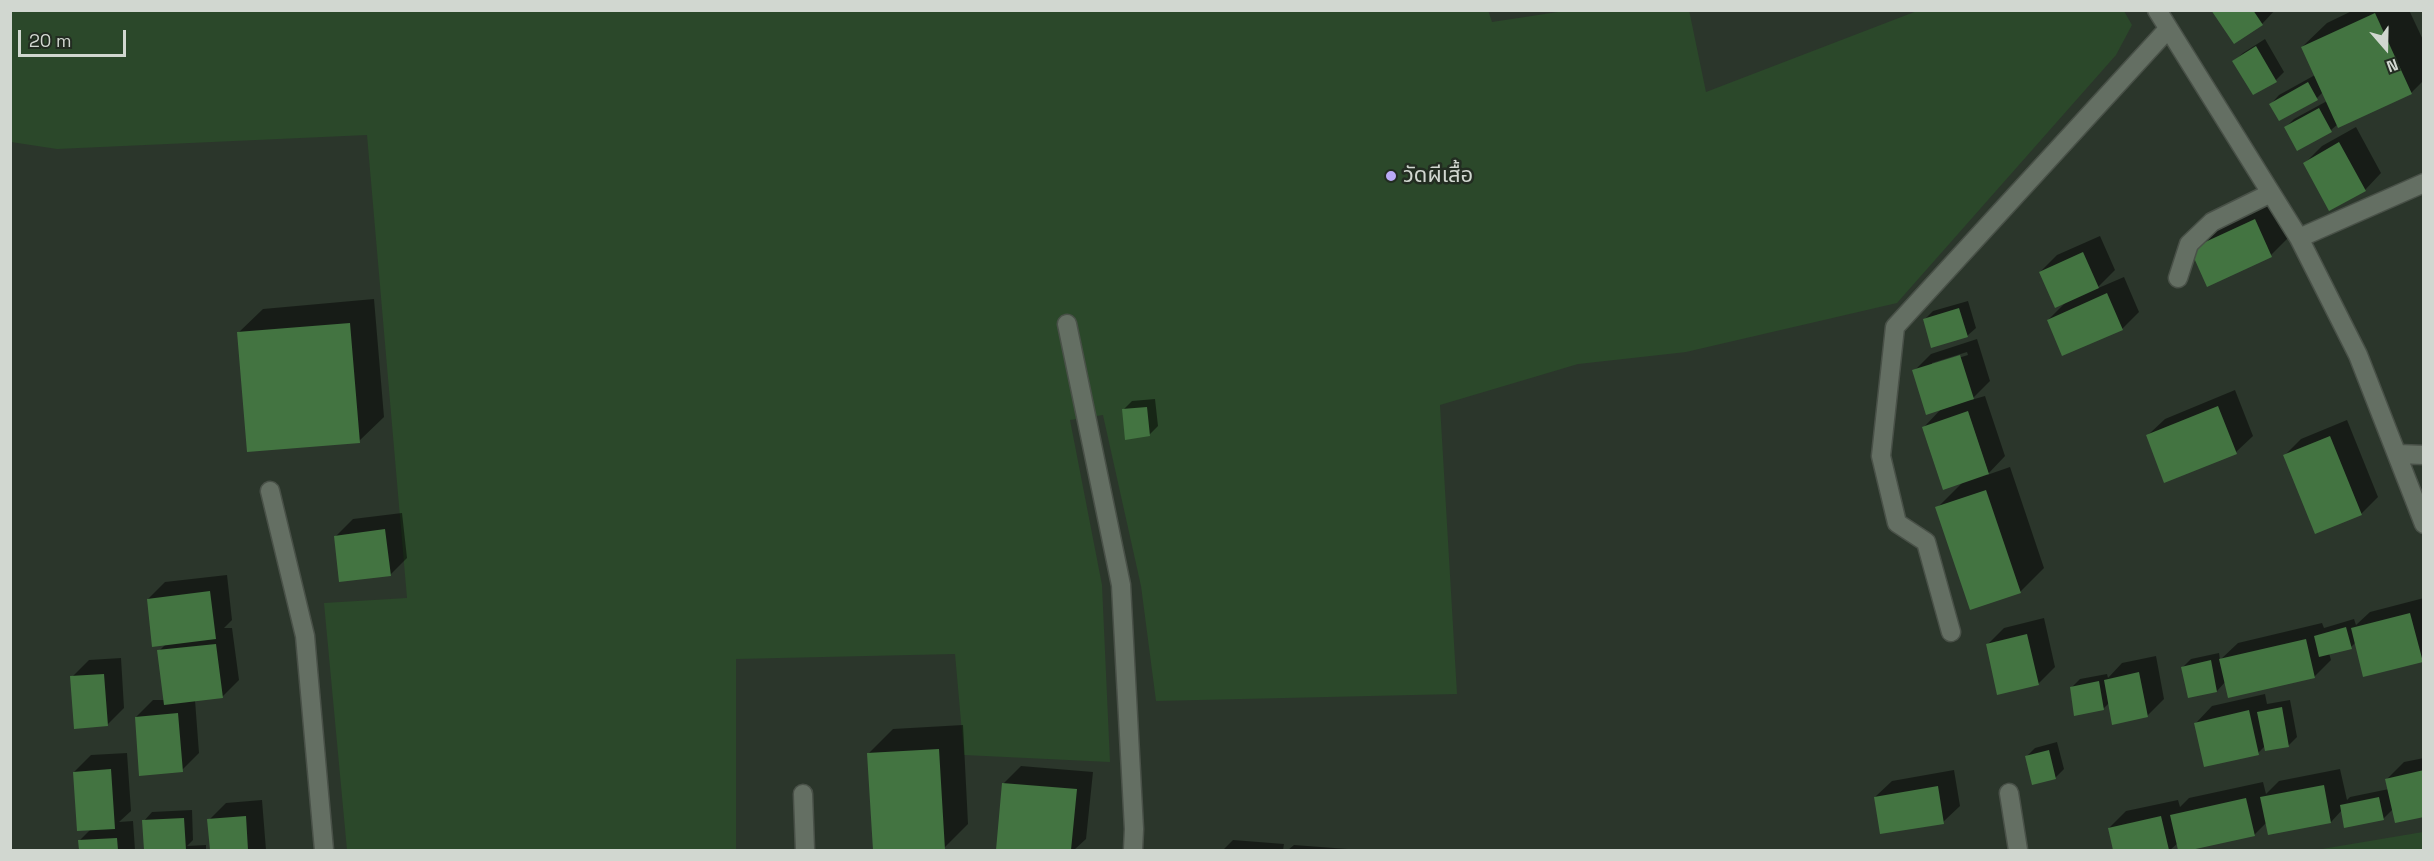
<!DOCTYPE html>
<html>
<head>
<meta charset="utf-8">
<style>
	body { margin:0 }
	#map { position:relative; width:2434px; height:861px; overflow:hidden; background:#2b362b; font-family:"Space Grotesk",sans-serif }
	canvas { display:block }
	.frame { position:absolute; inset:0; border:12px solid #d1d7d0; pointer-events:none }
	.north { position:absolute; left:2356px; top:18px; width:60px; height:60px; -webkit-text-stroke:4px #222c21; paint-order:stroke; rotate:160deg; font-size:16px; font-weight:700; line-height:24px; text-align:center; color:#d1d7d0 }
	.north::after { content:''; display:block; margin:auto; width:21px; height:27px; background:#d1d7d0; clip-path:polygon(50% 0,100% 100%,50% 72%,0 100%) }
	.scale { position:absolute; left:18px; top:30px; width:108px; height:27px; box-sizing:border-box; border:3px solid #d1d7d0; border-top:0; padding-left:8px; font-size:18px; line-height:21px; white-space:nowrap; color:#d1d7d0; -webkit-text-stroke:4px #222c21; paint-order:stroke }
</style>
</head>
<body>
<div id="map">
<canvas width="2434" height="861"></canvas>
<div class="frame"></div>
<div class="north">N</div>
<div class="scale">20 m</div>
</div>
<script>
const ctx = document.querySelector('canvas').getContext('2d');
ctx.lineJoin = 'round';
function fill(path, color) { ctx.fillStyle = color; ctx.fill(path, 'evenodd'); }
const shape = rows => new Path2D(rows.map(r => 'M' + r).join(''));
function stroke(path, color, width, dash) { ctx.strokeStyle = color; ctx.lineWidth = width; ctx.lineCap = dash ? 'butt' : 'round'; ctx.setLineDash(dash || []); ctx.stroke(path); }
function label(font, color, halo, rows, align = 'center') {
  ctx.font = font + ' "Space Grotesk","Noto Sans Thai",sans-serif'; ctx.lineWidth = 5; ctx.setLineDash([]); ctx.textBaseline = 'middle'; ctx.strokeStyle = halo; ctx.fillStyle = color; for (const [text, x, y, turn = 0] of rows) {
    ctx.save(); ctx.translate(x, y); ctx.rotate((+turn || 0) * Math.PI / 180); ctx.textAlign = isNaN(turn) ? turn : align; if (halo) ctx.strokeText(text, 0, 0); ctx.fillText(text, 0, 0); ctx.restore();
  }
}
const green = shape([
	[1488,10,1492,22,1571,10,1689,10,1706,92,1917,11,2124,11,2132,25,2116,55,1897,303,1686,352,1578,364,1440,405,1457,694,1156,701,1141,586,1103,415,1070,420,1102,585,1110,762,964,755,955,654,736,659,736,850,347,850,324,603,407,598,367,135,57,149,11,142,11,11],
	[2423,832,2423,850,2316,850]
]);
const shadow = shape([
	[2213,10,2275,10,2262,24],
	[2354,10,2409,10,2424,42,2424,80,2411,93,2338,124,2331,130,2298,149,2286,127,2294,119,2327,101,2323,92,2317,98,2280,119,2271,104,2279,95,2315,75,2302,47,2327,23],
	[2265,39,2284,72,2276,80,2254,93,2234,61,2243,53],
	[2356,127,2381,173,2365,190,2305,163,2322,146],
	[2272,204,2288,238,2271,255,2192,250,2208,233],
	[2100,236,2115,270,2096,289,2124,277,2139,312,2122,329,2048,320,2066,302,2040,272,2057,255],
	[374,299,384,417,359,441,238,333,263,309],
	[1968,301,1976,328,1967,336,1925,319,1933,311],
	[1977,339,1990,381,1971,400,1985,396,2005,456,1987,475,2010,467,2044,568,2020,592,1937,508,1963,482,1924,427,1943,407,1914,371,1931,354],
	[1967,352,1968,355,1932,366,1932,363],
	[2235,390,2253,436,2236,452,2148,435,2165,419],
	[1155,399,1158,426,1149,435,1123,410,1132,401],
	[2347,420,2378,497,2361,514,2284,456,2301,439],
	[402,513,407,558,390,575,336,536,353,519],
	[227,575,232,620,224,628,232,628,239,680,222,697,195,700,199,753,182,770,136,717,153,700,164,700,159,651,167,643,148,599,165,582],
	[2424,598,2424,659,2422,661,2356,642,2351,647,2329,653,2331,660,2314,677,2226,681,2217,691,2183,667,2191,659,2219,653,2220,660,2238,643,2322,623,2324,628,2354,619,2356,625,2370,612],
	[2044,618,2055,667,2038,684,1987,645,2004,628],
	[2156,656,2164,699,2147,716,2110,702,2104,708,2071,688,2080,679,2107,674,2108,678,2122,663],
	[121,658,124,708,107,725,72,677,89,660],
	[2265,694,2267,704,2290,700,2297,737,2289,745,2266,750,2265,746,2258,753,2196,723,2212,706],
	[963,725,968,824,944,848,874,850,869,753,893,729],
	[2057,742,2064,769,2055,778,2027,756,2035,748],
	[127,753,131,811,119,822,133,821,135,850,80,850,80,840,91,829,74,772,91,755],
	[2424,758,2424,815,2394,808,2383,819,2342,810,2331,822,2267,822,2254,835,2184,850,2180,850,2178,843,2170,850,2115,850,2109,828,2126,811,2178,800,2180,807,2189,798,2263,782,2266,794,2279,781,2340,769,2347,800,2350,797,2389,789,2387,779,2404,762],
	[1021,766,1093,772,1086,839,1074,850,997,849,1004,783],
	[1954,770,1960,806,1943,822,1875,797,1892,781],
	[262,800,266,850,211,850,209,820,226,803],
	[192,810,193,840,187,846,206,845,206,850,145,850,144,821,152,812],
	[1233,840,1284,844,1283,850,1223,850],
	[1294,845,1361,850,1288,850]
]);
const building = shape([
	[2211,10,2253,10,2263,25,2234,44],
	[2375,13,2412,94,2338,128,2301,47],
	[2256,46,2277,82,2253,95,2232,61],
	[2308,82,2318,100,2279,121,2269,104],
	[2319,108,2332,132,2297,151,2284,127],
	[2339,142,2366,191,2329,211,2303,163],
	[2255,219,2272,257,2207,287,2190,249],
	[2083,252,2099,288,2055,308,2039,272],
	[2107,293,2123,330,2062,356,2047,320],
	[1959,308,1968,337,1931,348,1923,319],
	[350,323,360,443,247,452,237,332],
	[1960,355,1974,399,1926,415,1912,370],
	[2218,406,2237,454,2164,483,2146,435],
	[1147,407,1150,436,1125,440,1122,409],
	[1968,411,1989,474,1943,490,1922,427],
	[2330,436,2362,515,2315,534,2283,455],
	[1986,490,2021,593,1970,610,1935,507],
	[385,529,391,576,339,582,334,536],
	[210,591,216,639,152,647,147,599],
	[2410,613,2423,662,2363,677,2351,628],
	[2346,627,2352,649,2319,657,2314,636],
	[2027,634,2039,685,1997,695,1986,644],
	[2306,639,2315,678,2228,698,2219,659],
	[216,644,223,698,164,705,157,650],
	[2211,660,2217,692,2188,698,2181,667],
	[2139,672,2148,717,2112,725,2104,680],
	[104,674,108,726,74,729,70,676],
	[2099,681,2104,710,2074,716,2070,687],
	[2282,707,2289,747,2265,751,2257,712],
	[2249,710,2259,755,2204,767,2194,723],
	[178,713,183,772,139,776,135,717],
	[939,749,945,850,873,850,867,753],
	[2049,750,2056,779,2032,785,2025,756],
	[111,769,115,829,77,831,73,772],
	[2424,770,2424,817,2395,823,2385,779],
	[1002,783,1077,789,1071,850,996,850],
	[2324,785,2331,823,2268,835,2260,797],
	[1938,786,1944,824,1880,834,1874,797],
	[2379,797,2384,820,2344,828,2340,805],
	[2246,798,2255,836,2191,850,2178,850,2170,815],
	[246,816,248,850,210,850,207,819],
	[2161,816,2169,850,2113,850,2108,828],
	[184,818,186,850,144,850,142,820],
	[117,838,118,850,79,850,78,840]
]);
const minor = shape([
	[2157,10,2299,238,2358,355,2424,524],
	[2299,238,2424,183],
	[2178,278,2189,244,2212,222,2269,194],
	[1067,324,1121,585,1134,829,1133,850],
	[2398,454,2424,455],
	[270,491,305,636,324,850],
	[1951,632,1926,542,1897,523,1881,456,1895,327,2168,29],
	[2009,793,2018,850],
	[803,794,805,850]
]);
const markers = [
	[1391,176,6,"#baaaf6"]
];
const poiNames = [
	["วัดผีเสื้อ",1403,176]
];
fill(green, '#2b482a');
fill(shadow, '#0007');
fill(building, '#437441');
stroke(minor, '#495148', 21);
stroke(minor, '#646f63', 18);
for (const [x, y, r, color] of markers) { const dot = new Path2D(); dot.arc(x, y, r, 0, 2 * Math.PI); ctx.fillStyle = color; ctx.fill(dot); stroke(dot, '#222c21', 2); }
label('22px', '#d1d7d0', '#222c21', poiNames, 'left');
</script>
</body>
</html>
